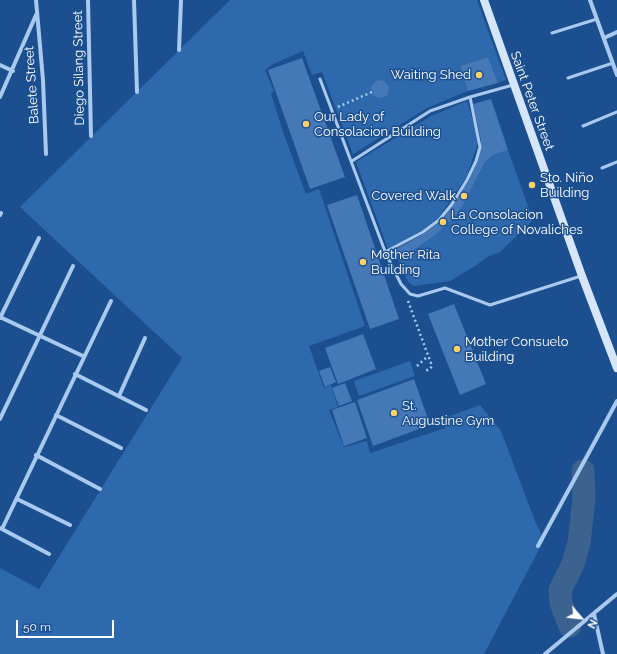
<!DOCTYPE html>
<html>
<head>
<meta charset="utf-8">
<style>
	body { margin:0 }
	#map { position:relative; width:617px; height:654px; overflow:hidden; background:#1b4f8f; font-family:Raleway,sans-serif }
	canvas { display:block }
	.north { position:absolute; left:561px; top:598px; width:40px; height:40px; -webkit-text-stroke:3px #1b4f8f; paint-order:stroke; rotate:118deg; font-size:11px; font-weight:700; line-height:16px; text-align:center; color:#fff }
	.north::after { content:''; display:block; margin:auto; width:14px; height:18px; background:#fff; clip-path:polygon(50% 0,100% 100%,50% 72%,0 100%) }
	.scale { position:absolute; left:16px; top:620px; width:98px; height:18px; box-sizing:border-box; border:2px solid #fff; border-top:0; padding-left:5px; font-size:12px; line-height:14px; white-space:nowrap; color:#fff; -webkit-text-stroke:3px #1b4f8f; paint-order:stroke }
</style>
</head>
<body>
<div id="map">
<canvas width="617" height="654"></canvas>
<div class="north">N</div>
<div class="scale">50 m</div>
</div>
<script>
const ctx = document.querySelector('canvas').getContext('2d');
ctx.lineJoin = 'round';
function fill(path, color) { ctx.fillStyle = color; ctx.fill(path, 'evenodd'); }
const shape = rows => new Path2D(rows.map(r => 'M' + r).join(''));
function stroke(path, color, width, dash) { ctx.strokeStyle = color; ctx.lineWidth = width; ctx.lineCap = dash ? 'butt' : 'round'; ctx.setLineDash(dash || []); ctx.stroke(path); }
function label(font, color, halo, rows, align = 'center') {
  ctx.font = font + ' Raleway,sans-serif'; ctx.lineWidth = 3; ctx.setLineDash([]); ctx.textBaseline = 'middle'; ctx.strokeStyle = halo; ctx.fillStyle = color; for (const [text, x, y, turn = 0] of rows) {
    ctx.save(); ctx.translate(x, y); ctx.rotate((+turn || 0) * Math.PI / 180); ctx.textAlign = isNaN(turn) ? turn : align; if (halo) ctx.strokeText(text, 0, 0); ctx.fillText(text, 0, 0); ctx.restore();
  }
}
const green = shape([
	[230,0,477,0,506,80,498,83,488,57,460,66,468,91,427,108,353,154,322,72,312,75,303,51,271,65,265,70,274,91,271,93,282,129,306,194,319,189,365,326,309,346,324,388,331,385,338,407,329,410,344,447,367,441,370,453,445,428,442,419,480,405,501,431,535,521,544,540,484,654,0,654,0,568,39,589,182,358,20,207],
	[467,101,479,140,466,178,438,218,423,230,388,249,356,162,431,116],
	[508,150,533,220,500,252,489,256,475,266,450,281,414,286,408,282,397,258,414,250,434,236,451,221,462,207,485,162,493,155],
	[410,361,415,376,359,396,354,381]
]);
const river = shape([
	[570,626,561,603,560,590,573,564,579,543,584,499,583,471]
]);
const building = shape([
	[488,57,498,83,468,91,460,66],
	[302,58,345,177,310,189,268,70],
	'371 89a9 9 0 1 1 18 0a9 9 0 1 1-18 0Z',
	[491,99,508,150,493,155,485,162,462,207,451,221,434,236,414,250,397,257,394,250,425,233,441,221,453,205,469,180,477,162,481,141,473,104],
	[357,195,399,319,370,329,327,205],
	[454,304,486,384,460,395,428,314],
	[363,334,376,369,338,384,325,348],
	[330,367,336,382,325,387,319,371],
	[414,379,430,425,373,446,357,400],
	[345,383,352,401,339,406,332,388],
	[355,402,367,438,344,446,332,410]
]);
const path = shape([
	[338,107,372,92],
	[408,301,432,366,430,369,425,371],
	[417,366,428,356]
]);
const lane = shape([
	[552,33,597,19],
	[568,78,613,63],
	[320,79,386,254,401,284,410,294,418,296,445,288,490,305,581,276],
	[583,126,617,112],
	[352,161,430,111,470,97,513,85],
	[602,168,617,162],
	[385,252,423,232,439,220,452,204,467,180,476,161,480,147,470,97]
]);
const street = shape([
	[36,0,43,80,46,154],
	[88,0,91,136],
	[134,0,137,92],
	[590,0,617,75],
	[604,38,617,32],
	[179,50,181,0],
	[0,65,13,71],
	[0,97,36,15],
	[0,215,1,213],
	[0,317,83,356],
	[0,318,39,238],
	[75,374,146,410],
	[119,396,145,338],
	[56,415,121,448],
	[0,419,73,266],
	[36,455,100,489],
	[17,499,70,525],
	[0,528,49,554],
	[2,529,111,301],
	[538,546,617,401],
	[594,614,603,654],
	[545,654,617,594]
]);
const secondary = shape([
	[484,0,582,276,617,368]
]);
const markers = [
	[479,75,4,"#ffd166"],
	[306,124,4,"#ffd166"],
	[532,185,4,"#ffd166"],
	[464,196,4,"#ffd166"],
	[443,222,4,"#ffd166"],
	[363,262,4,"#ffd166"],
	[457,349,4,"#ffd166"],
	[394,413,4,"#ffd166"]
];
const streetNames = [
	["Diego Silang Street",79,68,-91],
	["Balete Street",32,85,-94],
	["Saint Peter Street",532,101,70]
];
const poiNames = [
	["Waiting Shed",471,75,"right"],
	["Our Lady of",314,117],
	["Consolacion Building",314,132],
	["Sto. Niño",540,178],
	["Building",540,193],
	["Covered Walk",456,196,"right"],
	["La Consolacion",451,215],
	["College of Novaliches",451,230],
	["Mother Rita",371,255],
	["Building",371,270],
	["Mother Consuelo",465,342],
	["Building",465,357],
	["St.",402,406],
	["Augustine Gym",402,421]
];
fill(green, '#2e69ad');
stroke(river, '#3c6290', 23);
fill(building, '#4478b7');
stroke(path, '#a9c9ee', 2.5, [2, 3]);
stroke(lane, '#a9c9ee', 3);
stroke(street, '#a9c9ee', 4);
stroke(secondary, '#d6e6fa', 8);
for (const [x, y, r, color] of markers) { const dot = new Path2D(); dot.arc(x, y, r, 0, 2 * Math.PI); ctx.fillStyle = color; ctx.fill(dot); stroke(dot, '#1b4f8f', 1.5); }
label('13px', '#fff', '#1b4f8f', streetNames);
label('13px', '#fff', '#1b4f8f', poiNames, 'left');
</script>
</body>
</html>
